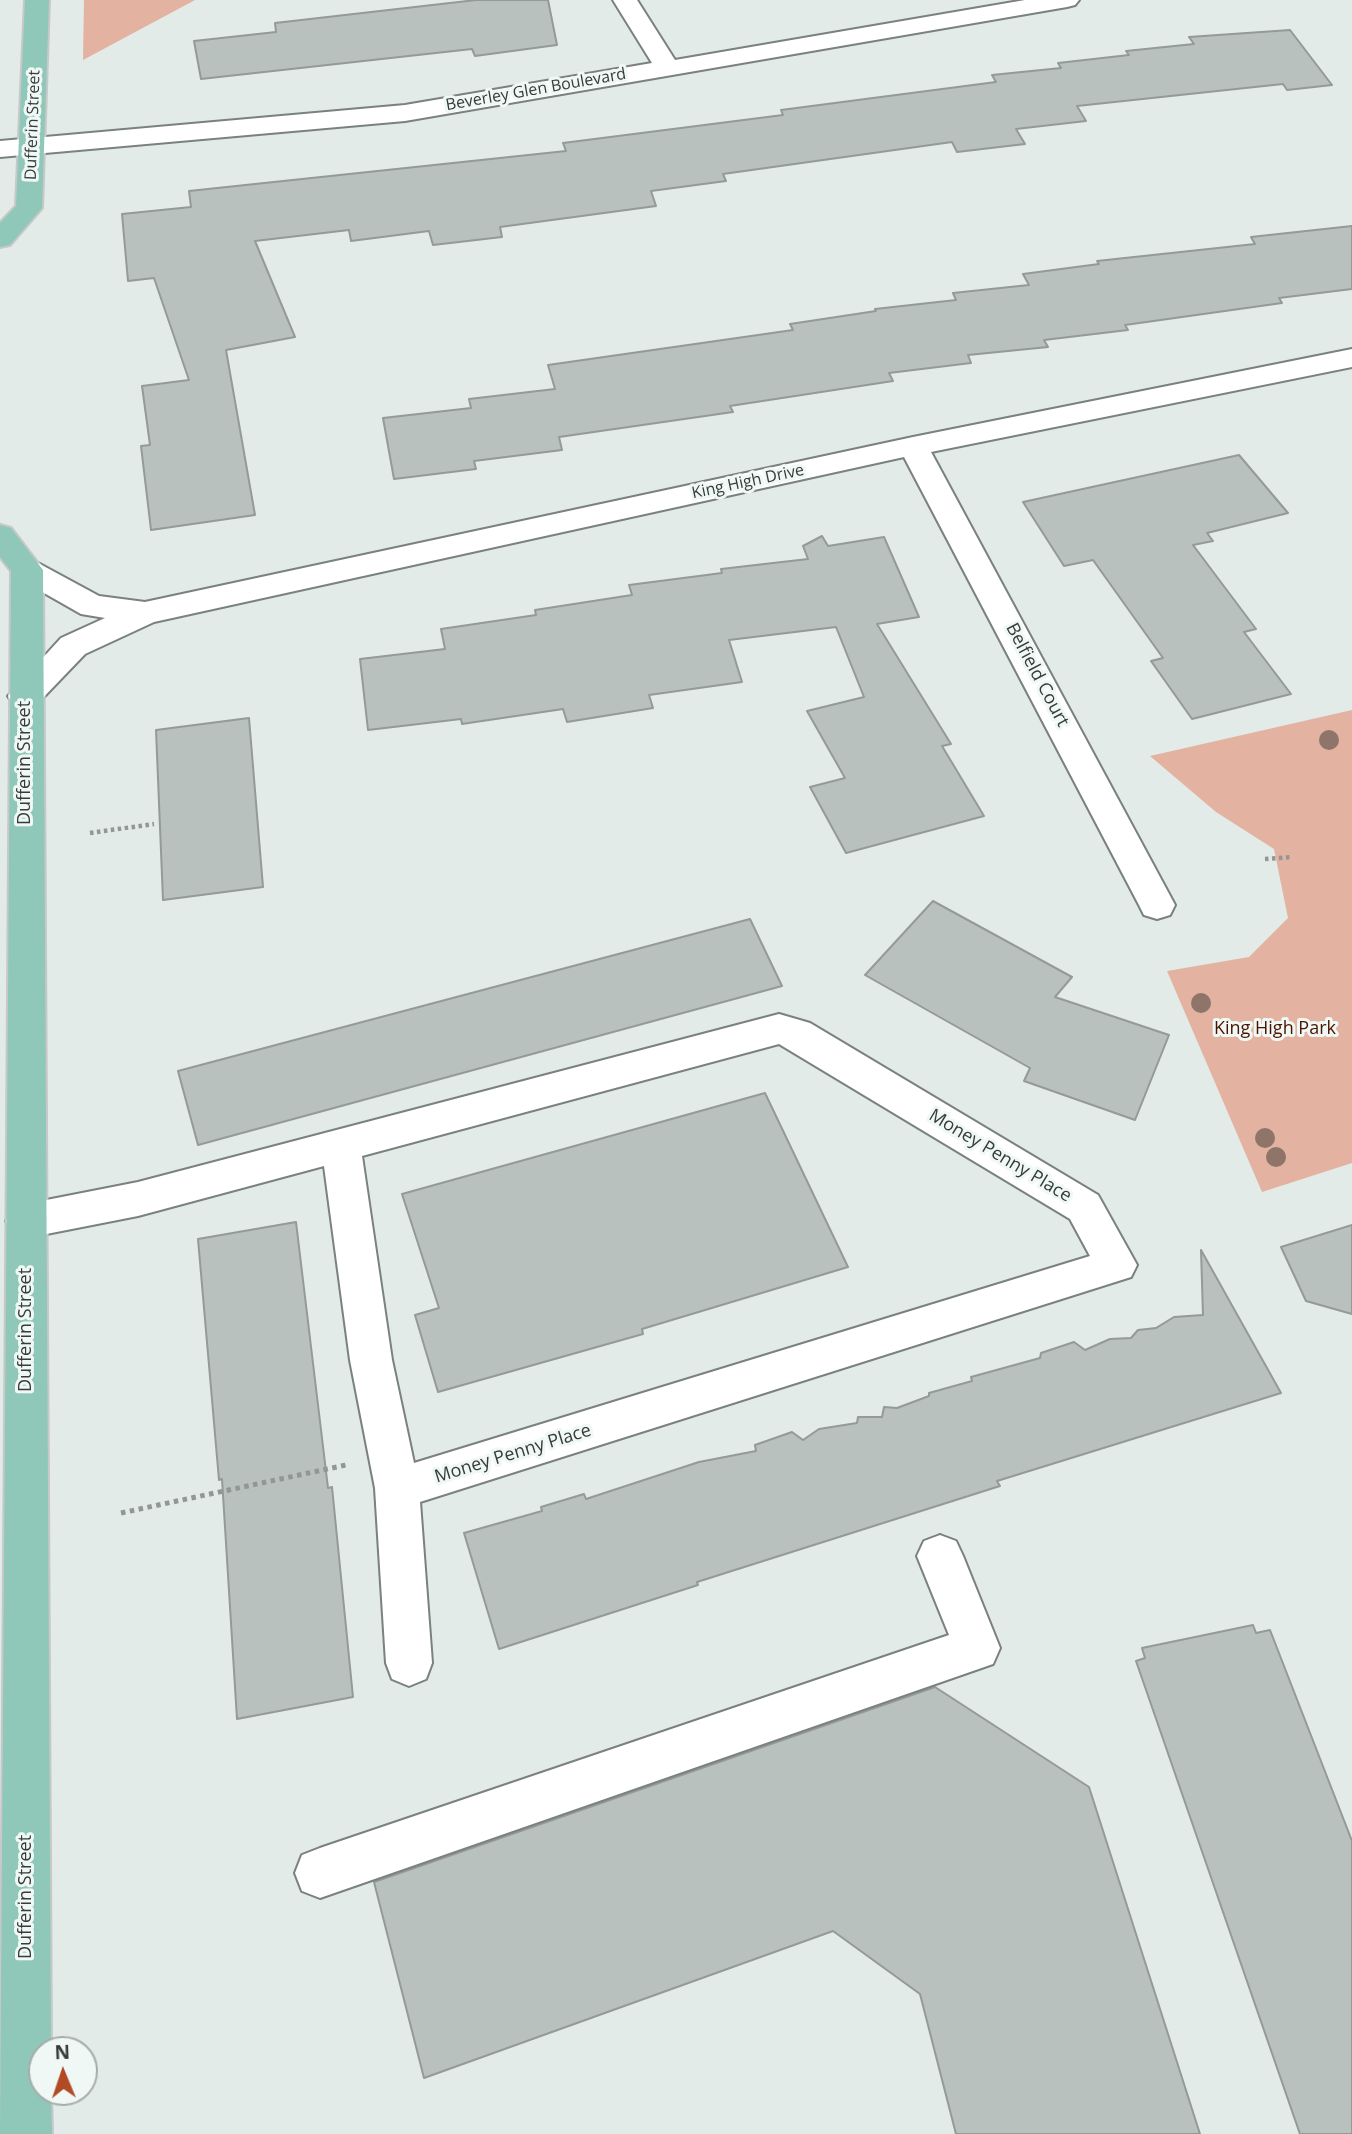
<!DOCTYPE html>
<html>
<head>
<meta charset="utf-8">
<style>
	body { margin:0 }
	#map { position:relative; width:1352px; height:2134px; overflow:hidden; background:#e2ebe8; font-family:"Open Sans",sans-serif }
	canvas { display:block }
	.north { position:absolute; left:28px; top:2036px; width:70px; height:70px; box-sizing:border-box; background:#eff8f5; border:2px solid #a5acaa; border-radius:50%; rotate:358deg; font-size:19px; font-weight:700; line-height:28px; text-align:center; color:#373b39 }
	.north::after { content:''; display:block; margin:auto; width:24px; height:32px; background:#b14a25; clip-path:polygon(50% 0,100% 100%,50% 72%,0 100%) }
</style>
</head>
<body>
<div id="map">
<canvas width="1352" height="2134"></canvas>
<div class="north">N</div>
</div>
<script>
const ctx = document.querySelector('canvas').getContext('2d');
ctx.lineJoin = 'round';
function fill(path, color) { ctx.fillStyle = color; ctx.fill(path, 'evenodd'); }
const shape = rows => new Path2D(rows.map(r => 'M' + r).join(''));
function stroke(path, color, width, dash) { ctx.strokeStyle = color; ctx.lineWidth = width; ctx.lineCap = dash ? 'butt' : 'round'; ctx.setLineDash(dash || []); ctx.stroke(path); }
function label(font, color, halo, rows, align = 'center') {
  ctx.font = font + ' "Open Sans",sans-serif'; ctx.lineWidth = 6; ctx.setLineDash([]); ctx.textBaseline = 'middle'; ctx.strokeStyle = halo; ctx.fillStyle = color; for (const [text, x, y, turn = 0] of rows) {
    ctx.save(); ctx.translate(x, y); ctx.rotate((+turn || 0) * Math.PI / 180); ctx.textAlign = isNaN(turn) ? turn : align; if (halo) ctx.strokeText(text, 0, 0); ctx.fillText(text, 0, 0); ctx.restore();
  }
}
const green = shape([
	[84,0,195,0,83,60],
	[1352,710,1352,1163,1262,1192,1167,971,1249,957,1288,918,1274,849,1216,812,1150,756]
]);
const building = shape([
	[476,0,548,0,557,45,475,56,472,49,201,79,194,41,276,32,275,23,476,0],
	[1290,30,1332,85,1287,90,1283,84,1077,106,1086,121,1016,129,1025,144,957,152,952,142,723,174,726,181,651,191,656,206,500,227,502,237,433,245,429,231,351,241,349,230,255,241,295,337,226,350,255,515,151,530,141,446,150,445,142,386,189,380,154,278,128,281,122,214,191,207,189,191,566,151,563,143,783,115,781,110,996,82,992,75,1061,68,1058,63,1129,55,1126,51,1194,44,1189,37,1290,30],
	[1352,226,1352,289,1279,298,1282,303,1125,325,1128,330,1044,340,1048,347,968,355,971,363,889,373,893,381,730,406,733,412,559,437,562,450,474,461,476,469,394,479,383,418,471,408,469,399,555,389,548,365,793,330,790,324,876,311,875,309,956,300,953,293,1029,285,1023,274,1099,264,1097,261,1255,244,1251,237,1352,226],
	[1239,455,1288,513,1207,533,1213,541,1193,545,1256,629,1244,632,1291,694,1192,719,1151,661,1163,658,1093,560,1064,566,1023,502,1239,455],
	[822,536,828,546,884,537,919,617,877,624,951,744,942,746,984,816,846,853,810,787,845,778,807,711,864,697,836,627,729,640,742,682,649,695,653,708,567,722,563,709,462,724,461,719,368,730,360,659,445,649,441,629,536,615,535,610,632,595,629,585,722,573,721,569,808,559,803,546,822,536],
	[249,718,263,887,163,900,156,730,249,718],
	[933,901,1072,977,1055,997,1169,1035,1135,1120,1024,1081,1030,1068,865,975,933,901],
	[750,919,782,986,198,1145,178,1071,750,919],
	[765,1093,848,1267,642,1329,643,1334,438,1392,415,1315,439,1308,402,1194,765,1093],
	[296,1222,328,1488,332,1487,353,1697,237,1719,222,1479,219,1480,198,1239,296,1222],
	[1352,1225,1352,1314,1306,1301,1281,1247,1352,1225],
	[1201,1250,1281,1393,997,1481,1000,1486,697,1582,698,1585,499,1649,464,1533,542,1511,541,1507,584,1494,586,1499,699,1462,756,1451,755,1445,792,1432,803,1440,819,1429,857,1423,858,1417,882,1417,884,1407,897,1408,929,1396,929,1393,972,1381,971,1377,1040,1358,1041,1353,1074,1342,1085,1350,1110,1339,1131,1338,1138,1330,1156,1328,1174,1317,1203,1315,1201,1250],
	[1253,1625,1256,1633,1270,1630,1352,1841,1352,2134,1300,2134,1136,1661,1145,1658,1142,1648,1253,1625],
	[935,1687,1089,1787,1200,2134,956,2134,920,1994,833,1931,424,2078,374,1882,935,1687]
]);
const pathFar1 = shape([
	[90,833,154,824],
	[1265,859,1291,857]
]);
const path = shape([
	[121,1513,346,1465]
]);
const minor = shape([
	[613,0,637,0,675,60,1025,0,1079,0,1075,5,1067,7,405,121,0,157,0,141,405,105,652,63,613,0],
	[1352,349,1352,367,931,452,1175,905,1170,915,1157,919,1144,915,1139,905,904,457,154,622,85,654,37,704,25,708,13,704,8,696,61,638,105,618,81,614,16,577,11,570,16,563,27,560,38,563,99,596,145,602,913,437,1352,349],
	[779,1014,810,1023,1098,1195,1137,1265,1131,1277,420,1502,432,1663,426,1679,409,1686,392,1679,386,1663,375,1488,350,1360,324,1166,138,1216,26,1238,12,1233,6,1221,12,1209,26,1204,138,1182,779,1014],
	[779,1044,1070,1219,1090,1256,414,1463,392,1360,362,1156,779,1044],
	[940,1535,956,1541,963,1556,1000,1648,993,1664,320,1898,302,1891,295,1873,302,1855,320,1848,949,1635,917,1556,924,1541,940,1535]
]);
const major = shape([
	[25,0,49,0,42,208,10,245,0,247,0,223,16,206,25,0],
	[0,525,11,528,43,570,51,2050,42,2050,42,2092,51,2092,52,2134,0,2134,11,571,0,557,0,525]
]);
const trees = [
	[1329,740],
	[1201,1003],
	[1265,1138],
	[1276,1157]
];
const farStreetnames = [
	["Beverley Glen Boulevard",536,90,-10],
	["Dufferin Street",33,125,-88],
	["King High Drive",748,482,-12]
];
const streetNames = [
	["Belfield Court",1037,675,62],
	["Dufferin Street",25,763,-90],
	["Money Penny Place",1000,1156,31],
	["Dufferin Street",26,1330,-90],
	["Money Penny Place",513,1454,-17],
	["Dufferin Street",26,1897,-90]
];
const parkNames = [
	["King High Park",1275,1029]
];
fill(green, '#e3b2a1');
fill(building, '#b9c1be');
stroke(building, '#939a97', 2);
stroke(minor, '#7a817e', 4);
stroke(major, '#c7c8c8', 4);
stroke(pathFar1, '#909794', 4.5, [3.5, 3.5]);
stroke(path, '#909794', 5, [4.5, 4.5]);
fill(minor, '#fff');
fill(major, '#8fc8b8');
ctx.fillStyle = '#8f7569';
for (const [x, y] of trees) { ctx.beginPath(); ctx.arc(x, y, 10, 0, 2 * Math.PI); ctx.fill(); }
label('16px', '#373b39', '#eff8f5', farStreetnames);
label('18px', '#373b39', '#eff8f5', streetNames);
label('18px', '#4b1401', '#eff8f5', parkNames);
</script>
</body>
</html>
